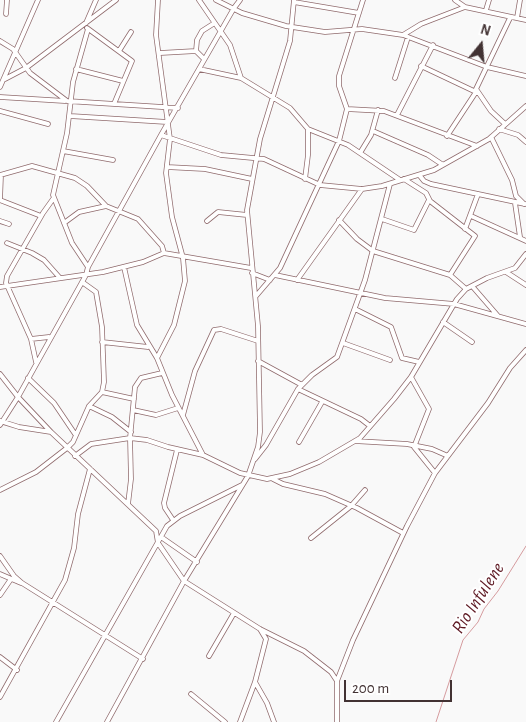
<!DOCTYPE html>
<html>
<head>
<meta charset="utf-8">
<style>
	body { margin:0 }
	#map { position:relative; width:526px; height:722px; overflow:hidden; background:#f9f9f9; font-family:"Alegreya Sans",sans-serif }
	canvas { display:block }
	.north { position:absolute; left:456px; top:20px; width:50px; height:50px; -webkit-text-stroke:4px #fff; paint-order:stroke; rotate:17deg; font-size:14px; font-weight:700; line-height:20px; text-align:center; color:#423233 }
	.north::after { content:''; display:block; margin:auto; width:18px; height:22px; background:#423233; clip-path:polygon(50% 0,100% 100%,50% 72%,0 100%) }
	.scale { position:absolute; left:344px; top:680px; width:108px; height:22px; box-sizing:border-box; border:2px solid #423233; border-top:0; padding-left:6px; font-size:15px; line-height:18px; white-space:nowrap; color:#423233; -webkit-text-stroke:4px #fff; paint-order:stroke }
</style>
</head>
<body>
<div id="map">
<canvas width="526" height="722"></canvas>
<div class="north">N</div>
<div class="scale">200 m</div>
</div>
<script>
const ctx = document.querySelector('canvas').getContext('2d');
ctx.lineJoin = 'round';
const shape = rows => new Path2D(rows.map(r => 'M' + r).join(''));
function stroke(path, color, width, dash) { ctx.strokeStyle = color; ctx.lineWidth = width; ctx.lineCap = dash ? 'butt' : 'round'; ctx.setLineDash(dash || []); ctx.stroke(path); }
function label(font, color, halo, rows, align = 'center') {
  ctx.font = font + ' "Alegreya Sans",sans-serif'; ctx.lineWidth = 4; ctx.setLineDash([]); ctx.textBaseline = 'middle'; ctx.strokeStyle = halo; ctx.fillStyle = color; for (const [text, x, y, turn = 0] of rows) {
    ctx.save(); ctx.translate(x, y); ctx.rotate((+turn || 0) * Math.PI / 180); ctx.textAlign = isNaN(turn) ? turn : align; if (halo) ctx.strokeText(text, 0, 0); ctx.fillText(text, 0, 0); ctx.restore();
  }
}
const stream = shape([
	[436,722,463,640,478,622,484,609,498,591,526,546]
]);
const minor = shape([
	[199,0,230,45,241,78],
	[216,0,242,13,286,26,325,32,362,29,403,35,421,24,465,7,526,20],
	[455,0,465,7],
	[294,2,359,13],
	[486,10,489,0],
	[6,14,7,0],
	[517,18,520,0],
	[86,23,96,0],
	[87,28,132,61,114,104],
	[403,35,487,67,526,76],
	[0,41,13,49,30,73,67,101,178,108],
	[119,51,131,32],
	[160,53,196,51],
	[204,59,196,51,197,40,202,31,213,24],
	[421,66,476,92,447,136],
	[76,69,123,81],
	[199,69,241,78,290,108,308,129,348,145,400,180],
	[395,78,408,37],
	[5,79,26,68,116,0],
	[0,87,38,0],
	[0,97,65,101],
	[347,109,384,111,477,146],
	[0,111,48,124],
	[397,115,433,45],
	[70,116,167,122],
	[505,124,491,111,476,89,510,18],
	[499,129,518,135,526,142],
	[373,131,428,155,443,165],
	[161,135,221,155,264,159,320,185,362,189,382,186,434,170,489,139,526,106],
	[491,137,512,180,516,196,524,204],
	[63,151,113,160],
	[360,153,371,135,378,110],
	[167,167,205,169,252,179],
	[0,175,32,166,75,178,87,186,106,206,138,219,162,246,164,253],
	[1,175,0,200,41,216],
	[420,176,424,181,431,184,525,204],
	[305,179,308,155,308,129],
	[404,179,426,193,430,201,475,236,450,275],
	[515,203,520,237],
	[471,216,526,241],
	[382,219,414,230,429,200],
	[339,220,357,239,373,251,450,275,466,289],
	[0,221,9,224],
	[207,221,218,212,247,215],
	[64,223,79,212,106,206],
	[465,229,478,194],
	[7,243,32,253,44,260,60,278],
	[88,267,72,243,53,195,67,133,73,82,88,29],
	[124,267,137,325,157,358,172,395,203,455],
	[506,272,526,285],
	[252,273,270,280],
	[275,275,385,298,454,304,526,324],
	[297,280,362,189],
	[472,286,498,316],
	[0,287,103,272,143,262,164,253,251,268],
	[256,296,280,268,339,141,347,109,339,86,339,76,363,0],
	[355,309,391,327,402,358,419,362],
	[443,322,472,342],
	[31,339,49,337],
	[102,342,148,347],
	[343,343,390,360],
	[157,358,174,325,185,281,183,258,172,217,166,173,170,139,156,35,158,0],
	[258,361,302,385],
	[36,362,31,339,6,283,7,276,43,213,53,199],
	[0,374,18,397,51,432,156,531,158,543,184,581,260,629,304,651,331,672,337,681],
	[411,377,429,409,414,447,435,473],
	[28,378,54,403,75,434],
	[298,389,361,419,370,426],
	[102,392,134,399],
	[89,406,112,417,131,432],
	[133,410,156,415,178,408],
	[183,415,195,371,214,330,221,329,258,341],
	[0,421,19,427,51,432],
	[0,425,18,397,86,275,88,267,161,135,234,8,240,0],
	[355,441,407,444,432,449,448,456],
	[299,442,322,402],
	[75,456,91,444,130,438,147,440,168,447,203,455,240,473,267,479,290,474,319,462,360,438,394,399,411,377,457,299,466,289,487,278,515,268,526,254],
	[255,459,266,445,298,389,312,375,337,357,365,280,390,184],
	[273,479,283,484,325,494,357,508,403,533],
	[0,490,36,472,67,448,73,442,89,406,102,392,104,382,102,327,96,292,82,282],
	[128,504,131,479,130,438,135,387,141,378,162,373],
	[173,520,165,508,164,503,177,450],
	[161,537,197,562],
	[311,538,351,506,365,490],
	[0,556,14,576,22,583,143,659],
	[0,574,21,583],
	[0,595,11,579],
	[209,656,234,613],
	[0,657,17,670],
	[255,682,267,703,274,722],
	[191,694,225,722],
	[0,697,65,580,74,548,78,514,90,469],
	[56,722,167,526,180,516,242,485],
	[107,722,184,581,248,476,258,447,260,432,258,326,247,210,260,139,290,41,294,0],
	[240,722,255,682,266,639,260,629],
	[337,722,337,681,353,640,407,526,435,473,488,403,510,368,526,350]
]);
const waterNames = [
	["Rio Infulene",478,598,-57]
];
stroke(stream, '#d59b9e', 1);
stroke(minor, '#906b6d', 5.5);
stroke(minor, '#fff', 4);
label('italic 19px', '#5d1822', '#fff', waterNames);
</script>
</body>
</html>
